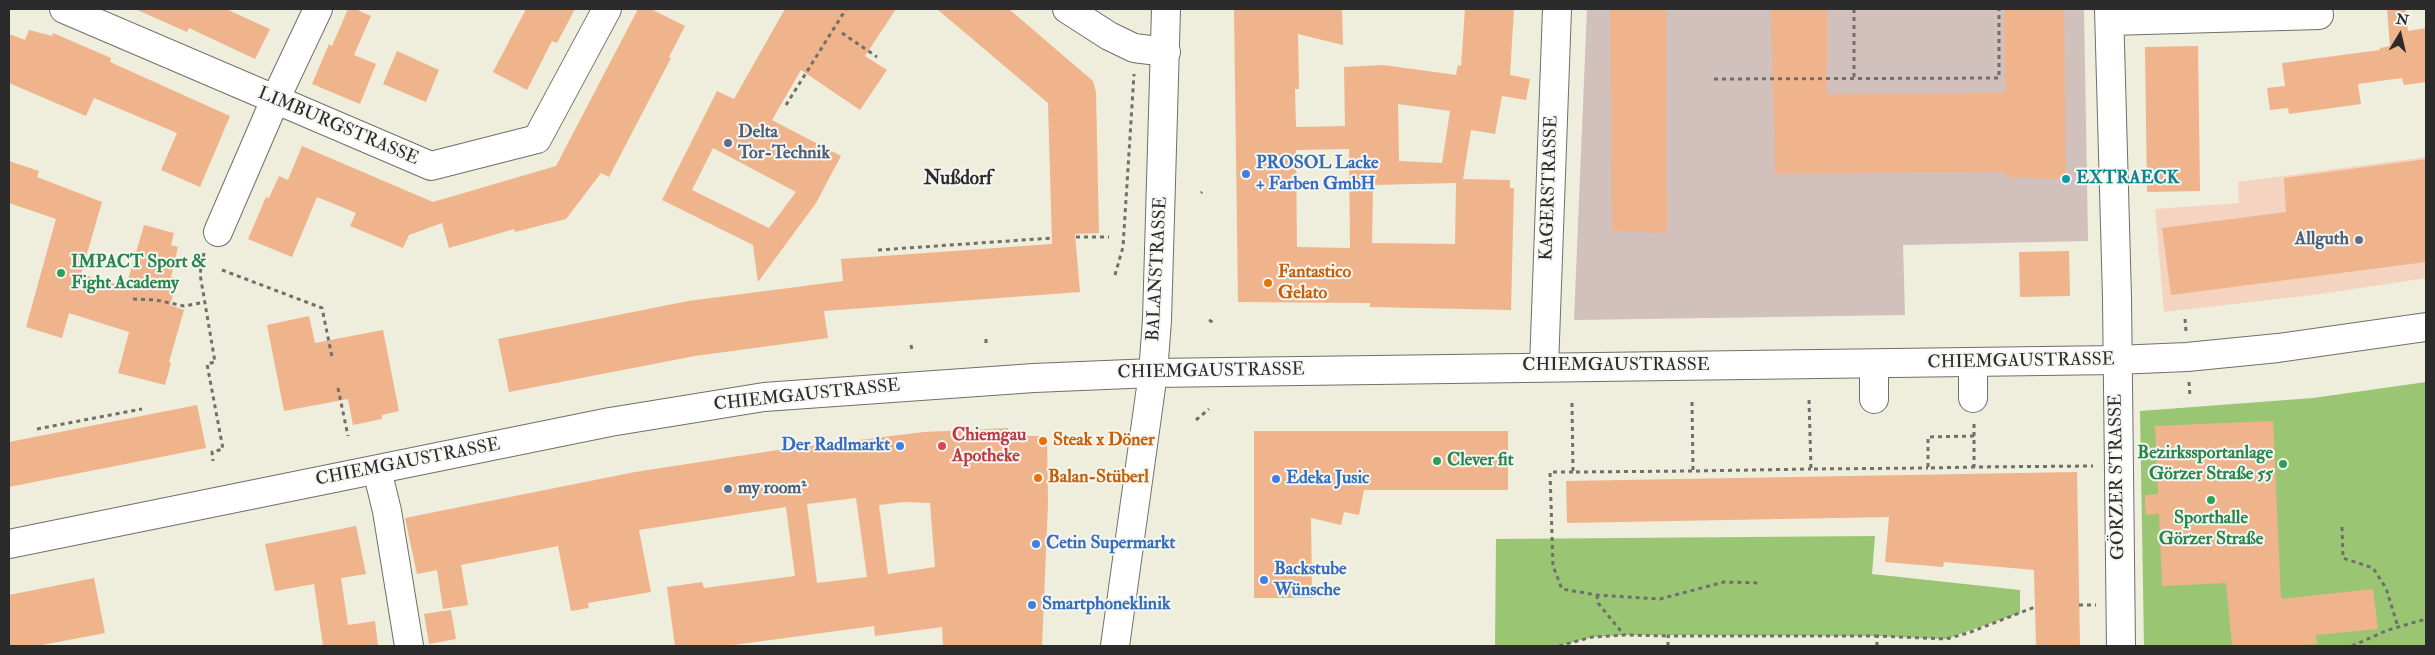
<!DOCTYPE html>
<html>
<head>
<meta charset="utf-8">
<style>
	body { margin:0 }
	#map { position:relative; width:2435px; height:655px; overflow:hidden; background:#efeddb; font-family:"IM FELL Double Pica",serif }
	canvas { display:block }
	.frame { position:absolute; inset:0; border:10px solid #2b2b2b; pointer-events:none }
	.north { position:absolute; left:2375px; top:10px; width:50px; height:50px; -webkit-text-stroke:4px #f6f6f2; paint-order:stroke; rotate:9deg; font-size:14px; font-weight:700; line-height:20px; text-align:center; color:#2b2b2b }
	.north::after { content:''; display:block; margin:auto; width:18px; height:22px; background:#2b2b2b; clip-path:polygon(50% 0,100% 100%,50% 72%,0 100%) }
</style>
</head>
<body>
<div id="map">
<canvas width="2435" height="655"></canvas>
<div class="frame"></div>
<div class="north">N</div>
</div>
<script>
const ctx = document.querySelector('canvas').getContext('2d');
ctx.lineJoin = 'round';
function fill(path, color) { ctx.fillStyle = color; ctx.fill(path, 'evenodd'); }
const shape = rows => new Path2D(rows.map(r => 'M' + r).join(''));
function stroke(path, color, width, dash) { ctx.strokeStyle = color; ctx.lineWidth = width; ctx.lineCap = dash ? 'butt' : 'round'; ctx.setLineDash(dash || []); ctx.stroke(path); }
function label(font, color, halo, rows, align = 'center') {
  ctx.font = font + ' "IM FELL Double Pica",serif'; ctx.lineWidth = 4; ctx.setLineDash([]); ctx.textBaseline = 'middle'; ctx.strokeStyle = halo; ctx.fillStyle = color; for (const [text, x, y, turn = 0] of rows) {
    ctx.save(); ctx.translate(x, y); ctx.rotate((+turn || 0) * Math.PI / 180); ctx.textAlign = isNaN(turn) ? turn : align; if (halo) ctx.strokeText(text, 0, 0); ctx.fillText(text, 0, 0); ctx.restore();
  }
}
const built = shape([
	[2426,157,2426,278,2321,294,2164,312,2155,209,2239,203,2238,182]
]);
const industrial = shape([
	[1587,9,2084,9,2088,241,1903,245,1905,315,1574,320]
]);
const green = shape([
	[2426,382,2426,646,2144,646,2140,411,2313,398],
	[1875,536,1872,574,2020,590,2020,613,1946,639,1877,636,1625,635,1592,637,1559,646,1495,646,1496,539]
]);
const building = shape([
	[135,9,226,9,270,29,255,59,189,28,187,32],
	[348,9,355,9,371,16,354,55,376,64,360,104,312,84,329,44,332,46],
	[526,9,575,9,557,43,552,41,527,90,493,72],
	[638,9,651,9,685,26,669,57,671,58,609,177,601,173,566,219,515,232,514,229,449,248,442,223,409,235,403,248,350,226,356,213,317,197,292,257,248,239,266,197,269,198,279,176,288,180,302,146,433,202,556,166],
	[785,9,896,9,865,56,887,70,860,110,801,70,772,120,841,156,816,203,758,282,753,245,662,200,717,91,734,99],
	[713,148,796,192,769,228,692,190],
	[937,9,1009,9,1093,81,1096,92,1099,233,1075,234,1080,292,824,311,828,338,695,356,509,392,498,339,688,301,843,281,841,259,1052,244,1048,103],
	[1234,9,1342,9,1343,45,1298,34,1299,89,1295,89,1296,127,1345,126,1344,67,1383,65,1456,75,1458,65,1461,66,1465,9,1514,9,1510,75,1530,79,1526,100,1502,96,1495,134,1471,130,1463,179,1510,180,1510,188,1514,188,1511,310,1370,307,1370,303,1238,302],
	[1398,104,1450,111,1442,163,1399,161],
	[1349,149,1350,248,1297,247,1296,150],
	[1456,183,1455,244,1372,243,1373,185],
	[1610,9,1666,9,1667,233,1612,231],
	[1771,9,1827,9,1827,94,2005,93,2004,9,2064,9,2066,179,2005,177,2005,172,1775,174],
	[2387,9,2406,9,2408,31,2426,28,2426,82,2404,85,2402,78,2358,84,2361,104,2289,114,2288,108,2270,110,2267,88,2285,86,2282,63,2380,50,2380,48,2390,46],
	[29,30,52,36,53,33,111,58,110,62,230,116,200,187,161,170,177,133,94,98,86,116,9,83,9,34,25,40],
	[2198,46,2200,191,2147,192,2145,47],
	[397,51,439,70,426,102,383,84],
	[2426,159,2426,262,2171,295,2162,228,2286,212,2284,178],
	[9,161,39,171,37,177,102,202,81,274,126,287,144,225,174,233,171,245,178,247,171,277,178,279,170,305,184,310,169,362,171,363,165,385,118,373,129,332,69,313,62,338,26,327,56,219,9,203],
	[2069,251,2070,296,2020,297,2019,252],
	[309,316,315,343,383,330,399,411,382,415,382,419,353,425,348,399,284,411,267,325],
	[197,405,206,448,9,487,9,442],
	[2273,421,2281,599,2373,589,2378,629,2316,635,2317,644,2289,646,2232,646,2226,583,2162,586,2159,514,2146,515,2145,505,2145,495,2158,494,2155,426],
	[1008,428,1008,436,1047,436,1048,504,1042,646,943,646,942,627,875,636,874,626,726,646,675,646,667,587,702,582,704,588,795,576,786,507,639,530,651,592,588,603,589,608,571,611,558,546,461,565,468,605,443,609,437,570,417,574,405,518,635,472,778,450,924,432],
	[856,498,867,577,817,583,807,504],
	[904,502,930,503,935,567,888,574,879,505],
	[1254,431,1508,431,1508,490,1364,490,1359,515,1344,512,1341,525,1311,518,1312,598,1254,598],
	[2077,472,2080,646,2036,646,2034,570,1944,562,1943,567,1885,562,1889,517,1567,523,1566,481],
	[356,526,366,574,341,578,348,625,375,621,378,646,323,646,314,584,275,591,265,544],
	[94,578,105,633,37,646,9,646,9,595],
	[451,610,456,639,429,644,424,614]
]);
const path = shape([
	[1854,9,1854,79],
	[842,33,877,57],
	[1714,79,1999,78,1999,9],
	[786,105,846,9],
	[1201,193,1202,192],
	[1076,237,1109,237],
	[878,250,1052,238],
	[204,253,200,274,215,362,207,364,223,449,212,452,213,461],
	[222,270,322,308,332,357],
	[1115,275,1123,247,1134,74],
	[133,299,156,300,184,306,205,302],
	[2185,319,2186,331],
	[1209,320,1216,324],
	[986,339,986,344],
	[911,345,912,350],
	[2189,382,2190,397],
	[338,388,348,436],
	[1809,400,1811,469,1928,468],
	[1692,402,1693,471,1811,469],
	[1572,403,1573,472,1693,471],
	[1196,420,1209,409],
	[1974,424,1974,467,2093,466],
	[37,429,142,409],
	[1974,436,1928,437,1928,468,1974,467],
	[1573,472,1550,472,1553,566,1562,589,1597,595,1660,599,1724,582,1760,583],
	[1092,478,1111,480],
	[2342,527,2343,558,2373,568,2386,588,2398,627],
	[1597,595,1598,603,1624,635],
	[2079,605,2096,605],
	[1559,646,1592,637,1625,635,1668,636],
	[1668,646,1668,636,1877,636],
	[1877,646,1877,636,1946,639,1968,633,2035,607],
	[2352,646,2388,630,2426,619]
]);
const minor = shape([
	[64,9,431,166,537,139,607,9],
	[1067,9,1109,36,1134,48,1166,52],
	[2109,9,2117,298,2121,646],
	[2110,21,2319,15],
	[218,232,275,100,318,9],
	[1973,363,1973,398],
	[1874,364,1874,399],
	[1544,367,1557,9],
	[377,470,387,511,409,646],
	[1115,646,1153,373,1157,320,1166,9]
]);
const major = shape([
	[9,544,610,422,764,397,1034,378,1153,373,2116,360,2187,357,2278,348,2426,327]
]);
const markers = [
	[728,143,5,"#5c6f8a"],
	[1246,174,5,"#3f7fe0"],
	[2066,179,5,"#0f9aa8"],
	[2359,240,5,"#5c6f8a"],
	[61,273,5,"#2e9e5b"],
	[1268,283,5,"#e8710a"],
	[1043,441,5,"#e8710a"],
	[900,446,5,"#3f7fe0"],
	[942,446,5,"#e0444e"],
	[1437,461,5,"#2e9e5b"],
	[2283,464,5,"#2e9e5b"],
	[1038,478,5,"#e8710a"],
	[1276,479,5,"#3f7fe0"],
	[728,489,5,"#5c6f8a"],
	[2211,500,5,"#2e9e5b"],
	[1036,544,5,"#3f7fe0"],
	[1264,580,5,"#3f7fe0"],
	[1032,605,5,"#3f7fe0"]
];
const streetNames = [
	["LIMBURGSTRASSE",338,127,23],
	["KAGERSTRASSE",1550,188,-88],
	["BALANSTRASSE",1158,269,-87],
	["CHIEMGAUSTRASSE",2021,362,-1],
	["CHIEMGAUSTRASSE",1616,366],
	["CHIEMGAUSTRASSE",1211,372,-1],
	["CHIEMGAUSTRASSE",807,396,-6],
	["CHIEMGAUSTRASSE",408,463,-11],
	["GÖRZER STRASSE",2118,477,-91]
];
const serviceNames = [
	["Delta",738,133],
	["Tor-Technik",738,154],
	["Allguth",2349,240,"right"],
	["my room²",738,489]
];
const shopNames = [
	["PROSOL Lacke",1256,164],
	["+ Farben GmbH",1256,185],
	["Der Radlmarkt",890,446,"right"],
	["Edeka Jusic",1286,479],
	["Cetin Supermarkt",1046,544],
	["Backstube",1274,570],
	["Wünsche",1274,591],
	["Smartphoneklinik",1042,605]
];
const cultureNames = [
	["EXTRAECK",2076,179]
];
const leisureNames = [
	["IMPACT Sport &",71,263],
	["Fight Academy",71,284],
	["Bezirkssportanlage",2273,454,"right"],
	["Görzer Straße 55",2273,475,"right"],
	["Clever fit",1447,461],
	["Sporthalle",2211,519,"center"],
	["Görzer Straße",2211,540,"center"]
];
const foodNames = [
	["Fantastico",1278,273],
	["Gelato",1278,294],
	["Steak x Döner",1053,441],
	["Balan-Stüberl",1048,478]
];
const healthNames = [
	["Chiemgau",952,436],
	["Apotheke",952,457]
];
const neighbourhoodNames = [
	["Nußdorf",958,180]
];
fill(built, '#f5d3c1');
fill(industrial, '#d1c0bc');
fill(green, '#9ac674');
fill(building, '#efb48c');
stroke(minor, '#706f69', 30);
stroke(major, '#706f69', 30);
stroke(path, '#706f69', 3, [4, 4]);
stroke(minor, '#fff', 28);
stroke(major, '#fff', 28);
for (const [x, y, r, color] of markers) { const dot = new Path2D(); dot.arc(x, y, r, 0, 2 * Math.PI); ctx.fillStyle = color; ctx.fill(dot); stroke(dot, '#f6f6f2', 2); }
label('18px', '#2b2b2b', '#f6f6f2', streetNames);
label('bold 18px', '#4e5e75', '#f6f6f2', serviceNames, 'left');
label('bold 18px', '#366cbe', '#f6f6f2', shopNames, 'left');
label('bold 18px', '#0d838f', '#f6f6f2', cultureNames, 'left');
label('bold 18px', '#27864d', '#f6f6f2', leisureNames, 'left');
label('bold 18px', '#c56008', '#f6f6f2', foodNames, 'left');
label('bold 18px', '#be3a42', '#f6f6f2', healthNames, 'left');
label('bold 19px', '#2b2b2b', '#f6f6f2', neighbourhoodNames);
</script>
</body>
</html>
